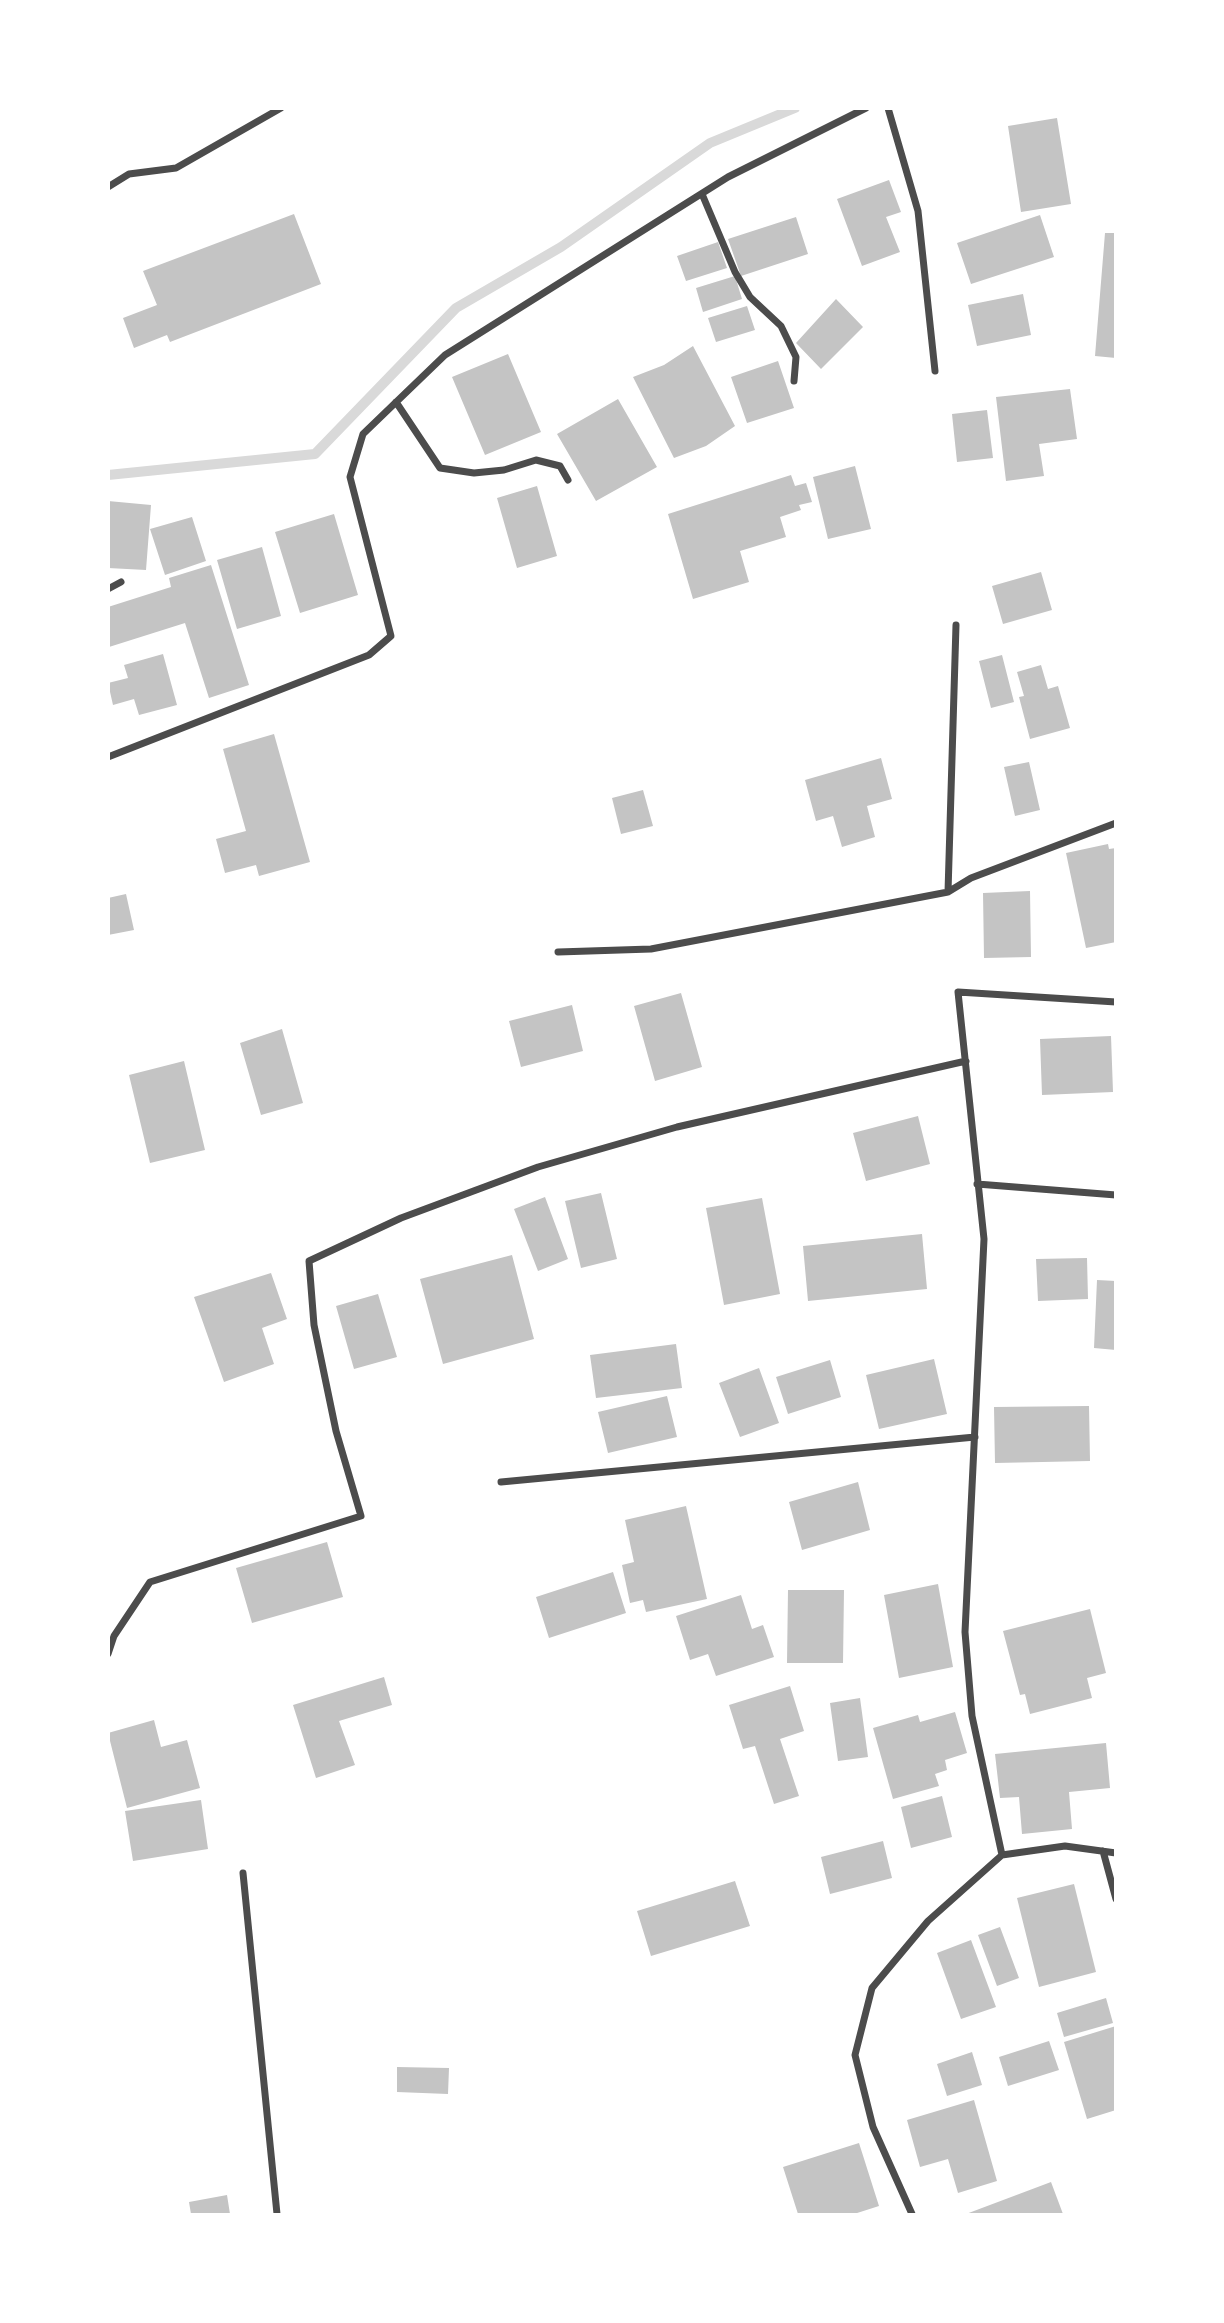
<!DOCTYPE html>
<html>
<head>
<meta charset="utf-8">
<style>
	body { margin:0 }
	#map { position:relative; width:1224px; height:2323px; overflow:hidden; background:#fff; font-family:"IBM Plex Sans",sans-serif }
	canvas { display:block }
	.frame { position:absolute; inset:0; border:110px solid #fff; pointer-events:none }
</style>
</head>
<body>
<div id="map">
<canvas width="1224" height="2323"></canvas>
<div class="frame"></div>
</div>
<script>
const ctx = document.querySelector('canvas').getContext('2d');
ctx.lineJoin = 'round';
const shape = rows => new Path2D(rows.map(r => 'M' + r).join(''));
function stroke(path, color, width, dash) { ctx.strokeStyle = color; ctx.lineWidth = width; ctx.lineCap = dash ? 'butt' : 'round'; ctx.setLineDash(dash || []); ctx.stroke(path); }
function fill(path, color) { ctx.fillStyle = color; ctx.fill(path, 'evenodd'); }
const stream = shape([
	[108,475,315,454,456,308,561,247,710,143,795,108]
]);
const building = shape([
	[1057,118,1071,204,1021,212,1008,126],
	[889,180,901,212,886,217,900,252,862,266,837,199],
	[294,214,321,284,170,342,167,335,134,348,123,318,157,305,143,271],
	[1040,215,1054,257,971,284,957,243],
	[796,217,808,254,741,276,728,239],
	[1105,233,1116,233,1116,358,1095,356],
	[718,242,727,268,686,281,677,256],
	[735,276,742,299,703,312,696,288],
	[1023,294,1031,335,977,346,968,305],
	[836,299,863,327,821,369,796,343],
	[747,306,755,330,716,342,708,318],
	[693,346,735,426,706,446,674,458,633,377,664,365],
	[508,354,541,432,485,455,452,377],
	[778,361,794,408,747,423,731,377],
	[1070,389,1077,439,1039,444,1044,476,1006,481,996,397],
	[618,399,657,467,596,501,557,434],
	[987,410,993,458,957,462,952,414],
	[855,466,871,529,828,539,813,477],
	[791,475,795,486,806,483,812,502,799,505,801,510,780,517,786,537,740,551,749,582,693,599,668,514],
	[537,486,557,556,517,568,497,498],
	[108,501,151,505,146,570,108,568],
	[334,514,358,595,300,613,275,532],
	[192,517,206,561,165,575,150,529],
	[262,547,281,616,237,629,217,560],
	[211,565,249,685,209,698,185,623,109,647,108,607,171,587,169,578],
	[1041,572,1052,610,1003,624,992,586],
	[163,654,177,705,139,715,134,699,113,705,108,683,128,678,124,665],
	[1002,655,1014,702,991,708,979,661],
	[1041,665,1048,689,1058,686,1070,728,1030,739,1019,697,1024,696,1017,672],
	[274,734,310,862,259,876,256,865,225,873,216,839,246,831,223,749],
	[881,758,892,799,867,806,875,837,842,847,833,816,816,821,805,780],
	[1029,762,1040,810,1015,816,1004,767],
	[643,790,653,826,621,834,612,798],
	[1108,844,1109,849,1116,848,1116,942,1086,948,1066,853],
	[1030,891,1031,957,984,958,983,893],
	[126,894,134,930,108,935,108,898],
	[681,993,702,1067,655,1081,634,1006],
	[572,1005,583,1051,521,1067,509,1021],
	[282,1029,303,1103,261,1115,240,1043],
	[1111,1036,1113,1092,1042,1095,1040,1039],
	[184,1061,205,1150,150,1163,129,1075],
	[918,1116,930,1164,866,1181,853,1133],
	[601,1193,617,1259,581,1268,565,1201],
	[545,1197,568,1259,538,1271,514,1209],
	[762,1198,780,1294,724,1305,706,1208],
	[922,1234,927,1289,808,1301,803,1246],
	[512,1255,534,1339,443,1364,420,1279],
	[1087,1258,1088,1299,1038,1301,1036,1259],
	[271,1273,287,1319,262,1328,274,1364,224,1382,194,1297],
	[1097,1280,1116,1281,1116,1350,1094,1348],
	[378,1294,397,1357,354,1369,336,1306],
	[676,1344,682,1388,596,1398,590,1355],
	[934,1359,947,1414,879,1429,866,1375],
	[830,1360,841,1397,788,1414,776,1377],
	[759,1368,779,1423,740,1437,719,1383],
	[667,1396,677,1437,608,1453,598,1412],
	[1089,1406,1090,1461,995,1463,994,1407],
	[858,1482,870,1530,802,1550,789,1502],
	[686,1506,707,1599,646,1612,643,1600,630,1603,622,1565,634,1562,625,1520],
	[327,1542,343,1597,252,1623,236,1568],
	[613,1572,626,1613,549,1638,536,1597],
	[938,1584,953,1667,899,1678,884,1595],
	[788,1590,844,1590,843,1663,787,1663],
	[741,1595,752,1629,763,1625,774,1657,716,1676,708,1654,690,1660,676,1616],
	[1090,1609,1106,1673,1087,1678,1092,1698,1030,1714,1025,1694,1020,1695,1003,1631],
	[384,1677,392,1705,339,1721,355,1765,316,1778,293,1705],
	[790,1686,804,1731,780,1739,799,1796,774,1804,755,1746,743,1749,729,1705],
	[860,1698,868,1757,838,1761,830,1703],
	[955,1712,967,1753,945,1760,947,1770,935,1774,939,1786,893,1799,873,1728,918,1715,920,1722],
	[154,1720,161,1747,187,1740,200,1788,127,1808,108,1733],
	[1106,1743,1110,1788,1069,1792,1072,1829,1022,1834,1019,1797,1000,1798,995,1754],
	[942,1796,952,1837,911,1848,901,1807],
	[201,1800,208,1849,133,1861,125,1811],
	[883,1841,892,1878,830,1894,821,1857],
	[735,1881,750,1926,651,1956,637,1911],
	[1074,1884,1096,1972,1039,1987,1017,1898],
	[1000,1927,1019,1978,997,1986,978,1935],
	[971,1940,996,2007,961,2019,937,1953],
	[1106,1998,1113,2023,1064,2037,1057,2013],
	[1116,2026,1116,2110,1087,2119,1064,2042],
	[1049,2041,1059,2070,1008,2086,999,2057],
	[972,2052,982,2085,947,2096,937,2064],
	[397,2067,449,2068,448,2094,397,2092],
	[974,2100,997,2181,958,2193,948,2159,920,2167,907,2120],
	[859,2143,879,2206,854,2214,798,2214,783,2167],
	[1051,2182,1063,2214,966,2214],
	[227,2195,230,2214,191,2214,189,2202]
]);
const minor = shape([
	[888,108,918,211,935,371],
	[108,187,129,174,176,168,281,108],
	[702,194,735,272,750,297,781,326,796,357,794,381],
	[396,402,440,468,474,473,504,470,536,460,560,466,568,480],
	[108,589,121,582],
	[108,757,369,655,391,636,350,477,363,434,445,355,728,177,866,108],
	[948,892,956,625],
	[558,952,651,949,948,892,971,878,1116,823],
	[977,1184,1116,1195],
	[501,1482,975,1437],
	[108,1654,114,1636,150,1582,361,1516,336,1431,314,1325,309,1261,401,1218,538,1167,677,1127,966,1061],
	[1103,1851,1116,1899],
	[1002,1855,972,1716,965,1632,984,1239,958,992,1116,1002],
	[243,1873,277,2214],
	[912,2214,873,2127,855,2055,872,1988,928,1921,1002,1855,1065,1846,1116,1853]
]);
stroke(stream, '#d9d9d9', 10);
fill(building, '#c4c4c4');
stroke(minor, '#4c4c4c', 7);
</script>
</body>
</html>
